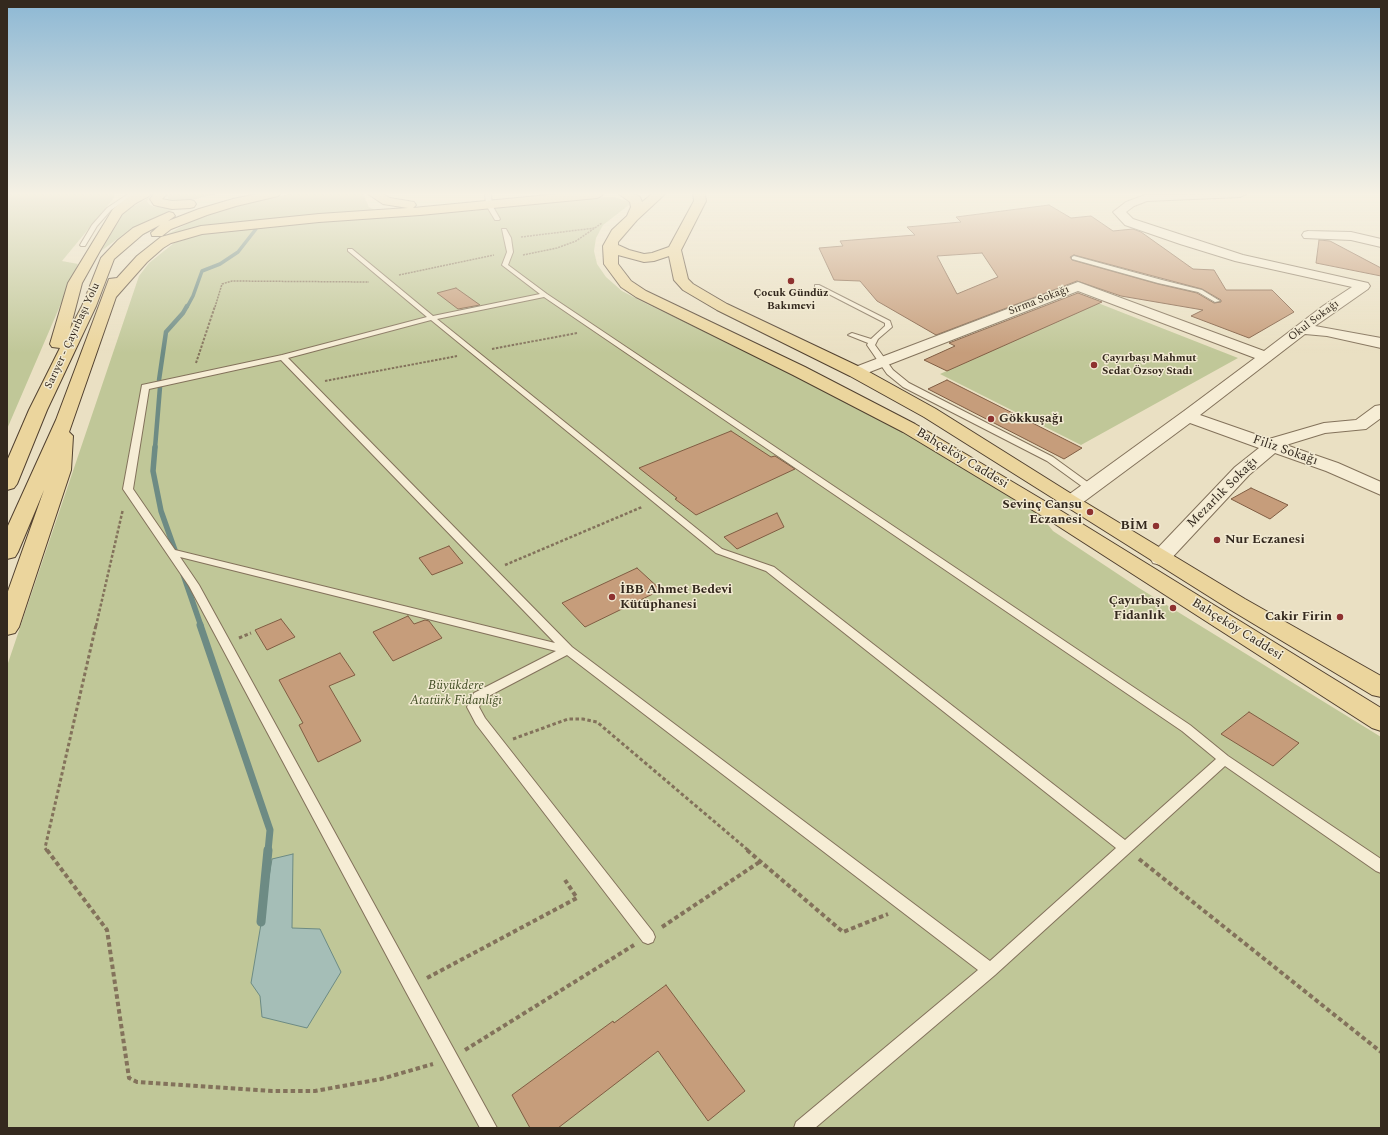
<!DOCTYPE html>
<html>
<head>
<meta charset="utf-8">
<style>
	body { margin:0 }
	#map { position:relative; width:1388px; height:1135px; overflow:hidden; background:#eae0c3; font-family:Spectral,serif }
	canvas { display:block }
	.frame { position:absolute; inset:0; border:8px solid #34291e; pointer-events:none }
</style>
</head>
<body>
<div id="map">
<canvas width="1388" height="1135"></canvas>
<div class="frame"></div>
</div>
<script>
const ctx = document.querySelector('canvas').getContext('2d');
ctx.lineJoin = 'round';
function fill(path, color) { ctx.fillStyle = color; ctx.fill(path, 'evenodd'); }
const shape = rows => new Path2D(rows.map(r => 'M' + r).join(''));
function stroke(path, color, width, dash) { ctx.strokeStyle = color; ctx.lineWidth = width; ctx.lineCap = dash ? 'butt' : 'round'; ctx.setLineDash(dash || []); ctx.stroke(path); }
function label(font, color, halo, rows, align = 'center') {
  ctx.font = font + ' Spectral,serif'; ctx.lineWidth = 3; ctx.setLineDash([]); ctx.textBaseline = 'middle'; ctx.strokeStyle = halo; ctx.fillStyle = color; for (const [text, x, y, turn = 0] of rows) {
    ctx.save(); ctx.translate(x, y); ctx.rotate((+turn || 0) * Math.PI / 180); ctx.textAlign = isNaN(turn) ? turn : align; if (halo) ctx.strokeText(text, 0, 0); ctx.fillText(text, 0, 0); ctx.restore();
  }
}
const green = shape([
	[7,194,114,194,114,198,62,261,78,264,7,429],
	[171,194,215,194,188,201,173,201,168,199,167,196],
	[292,194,363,194,369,207,379,212,202,227,164,236,192,221,222,210,255,200],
	[150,197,147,201,149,204,154,207,179,207,132,228,101,251,123,214,132,207],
	[605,197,615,197,629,202,629,205,603,225,596,238,594,251,597,264,606,277,622,291,645,303,812,382,908,434,1037,511,1053,531,1139,588,1381,737,1381,1128,7,1128,7,666,139,276,149,263,174,243,203,233,323,220,471,211],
	[1098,303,1238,358,1081,445,940,374]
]);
const water = shape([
	[293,854,292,928,320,929,341,972,307,1028,262,1017,260,996,251,983,272,859,293,854]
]);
const streamFar4 = shape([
	[187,307,193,296,202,271,220,264,238,252,256,229]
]);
const streamFar3 = shape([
	[159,380,166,332,183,313,187,306],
	[155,448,160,387]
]);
const streamFar2 = shape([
	[155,447,153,471,161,511,177,556],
	[183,574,201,626]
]);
const streamFar1 = shape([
	[200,625,270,830,268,851]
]);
const stream = shape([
	[261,922,268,850]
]);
const building = shape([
	[1049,205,1071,218,1091,216,1113,231,1133,229,1141,232,1193,269,1214,270,1226,290,1272,290,1294,312,1249,338,1191,316,1203,310,1121,296,1077,281,936,335,877,301,860,281,834,280,819,248,843,246,840,241,915,235,907,227,961,222,956,217,1049,205],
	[982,253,998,277,957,294,937,256,982,253],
	[1074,255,1202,289,1221,300,1221,302,1214,303,1197,293,1158,284,1072,260,1070,257,1074,255],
	[1319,240,1330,241,1381,268,1381,276,1316,263,1319,240],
	[456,288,480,305,458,309,437,293,456,288],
	[1078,293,1102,302,947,371,924,360,955,346,949,343,1078,293],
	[947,380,1082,448,1064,459,928,389,947,380],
	[731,431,771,457,775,456,795,469,696,515,675,499,677,498,639,468,731,431],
	[1251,488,1288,505,1270,519,1231,499,1251,488],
	[777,513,784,527,737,549,724,537,777,513],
	[449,546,463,563,432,575,419,558,449,546],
	[637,568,661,590,585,627,562,603,637,568],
	[408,616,414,624,425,620,429,621,442,638,393,661,373,632,408,616],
	[281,619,295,637,267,650,255,630,281,619],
	[340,653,355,675,329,686,361,741,318,762,299,725,303,723,279,680,340,653],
	[1249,712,1299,743,1273,766,1221,734,1249,712],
	[666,985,745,1091,708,1121,658,1051,558,1128,530,1128,512,1095,613,1021,614,1023,666,985]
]);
const pathFar4 = shape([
	[521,237,595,228],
	[523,255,557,248,576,241,602,223],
	[399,275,494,255],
	[215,307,222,284,232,281,369,282]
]);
const pathFar3 = shape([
	[492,349,577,333],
	[196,363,215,306],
	[325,381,457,356]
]);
const pathFar2 = shape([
	[505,565,642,507],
	[96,626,123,509]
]);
const pathFar1 = shape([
	[239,638,251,633],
	[513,739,568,719,583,719,597,722,749,851],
	[47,851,45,848,96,625]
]);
const path = shape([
	[47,850,107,930,129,1078,137,1082,272,1091,315,1091,381,1079,433,1064],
	[747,850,843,932,888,914],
	[1139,859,1381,1052],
	[662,927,761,861],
	[427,978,577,898,565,880],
	[465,1050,634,945]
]);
const lane = shape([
	[128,194,135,194,111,210,97,226,85,246,81,246,80,245,92,225,107,208,128,194],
	[485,194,491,194,492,205,500,219,499,220,495,220,486,205,485,194],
	[502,229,506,229,511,238,513,252,508,265,547,294,1190,725,1228,756,1381,859,1381,873,1376,871,1225,766,995,975,815,1128,794,1128,796,1122,978,970,567,655,483,699,479,707,485,718,653,932,655,937,653,942,648,944,643,942,476,724,467,707,474,693,556,651,180,557,199,585,497,1128,480,1128,406,992,189,586,123,489,142,385,282,355,427,317,348,251,348,249,352,249,433,316,540,294,502,265,507,252,502,229],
	[544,297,1182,731,1216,759,1125,840,774,567,722,549,437,319,544,297],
	[431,320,716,553,766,571,1116,848,990,961,572,647,288,358,431,320],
	[281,360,555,643,175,550,133,489,149,389,281,360],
	[1074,256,1162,280,1202,290,1220,301,1215,302,1198,292,1158,283,1072,259,1072,257,1074,256],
	[815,285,819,285,890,321,892,327,878,339,875,345,893,370,909,383,1053,457,1093,486,1095,488,1093,490,1087,490,1047,461,903,387,887,374,867,345,868,343,848,335,852,333,871,339,885,326,885,323,815,287,815,285]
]);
const street = shape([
	[1246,194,1240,197,1147,201,1134,206,1126,212,1133,219,1243,255,1368,283,1370,286,1368,289,1315,326,1381,338,1381,348,1327,336,1305,334,1200,415,1269,439,1324,423,1356,420,1375,406,1381,405,1381,418,1366,429,1325,433,1286,445,1338,463,1381,482,1381,495,1326,471,1275,453,1249,475,1167,563,1160,565,1153,563,1150,558,1153,553,1235,467,1259,448,1190,423,1078,506,1071,508,1064,506,1061,502,1064,498,1184,411,1255,358,1078,291,862,375,856,377,850,375,848,372,850,369,1078,282,1264,351,1323,306,1352,287,1235,261,1180,244,1125,225,1113,212,1126,202,1145,195,1246,194],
	[1308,231,1351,232,1381,239,1381,247,1351,240,1304,238,1302,235,1304,232,1308,231]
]);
const primary = shape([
	[135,194,151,194,149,196,136,203,122,214,101,249,82,283,70,329,82,306,101,258,118,240,133,228,169,212,173,213,175,216,168,221,199,209,233,199,257,194,280,194,278,196,236,206,207,215,171,229,162,236,152,236,151,233,160,225,143,234,114,259,96,306,47,410,17,484,14,488,7,490,7,461,29,410,60,348,52,347,50,344,68,283,113,209,128,197,135,194],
	[154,194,167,194,162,199,172,201,190,200,194,201,196,204,194,207,190,208,172,209,158,206,154,205,150,199,154,194],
	[368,194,383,194,390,198,414,202,416,205,413,208,559,194,603,194,601,196,597,198,420,215,319,222,202,234,171,243,163,248,147,262,116,297,69,432,73,436,71,470,19,627,15,633,7,635,7,594,44,490,18,552,15,557,7,559,7,528,56,420,109,279,117,278,137,256,161,237,201,226,319,214,408,208,383,204,368,194],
	[619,194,634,194,640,197,642,202,652,194,665,194,637,220,618,242,618,245,629,250,644,254,652,253,669,247,694,201,693,194,705,194,706,201,681,250,688,279,693,284,727,304,862,368,936,409,1078,498,1245,599,1381,676,1381,697,1372,695,1229,609,924,417,850,376,717,310,683,290,674,280,669,256,654,261,644,262,618,255,618,264,631,281,646,291,805,367,915,424,1058,509,1381,708,1381,731,1372,728,1044,517,903,432,793,375,636,297,621,287,604,264,603,246,612,230,627,216,631,207,630,202,619,194]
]);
const markers = [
	[791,281,4,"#8e3230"],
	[1094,365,4,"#8e3230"],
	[991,419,4,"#8e3230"],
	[1090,512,4,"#8e3230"],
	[1156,526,4,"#8e3230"],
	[1217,540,4,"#8e3230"],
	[612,597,4,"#8e3230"],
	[1173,608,4,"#8e3230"],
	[1340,617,4,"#8e3230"]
];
const farPoinames = [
	["Çocuk Gündüz",791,294],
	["Bakımevi",791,307],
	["Çayırbaşı Mahmut",1102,359,"left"],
	["Sedat Özsoy Stadı",1102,372,"left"]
];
const farStreetnames = [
	["Sırma Sokağı",1039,301,-21],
	["Okul Sokağı",1314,321,-37],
	["Sarıyer - Çayırbaşı Yolu",73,336,-65]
];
const poiNames = [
	["Gökkuşağı",999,419,"left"],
	["Sevinç Cansu",1082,505],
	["Eczanesi",1082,520],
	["BİM",1148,526],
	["Nur Eczanesi",1225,540,"left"],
	["İBB Ahmet Bedevi",620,590,"left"],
	["Kütüphanesi",620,605,"left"],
	["Çayırbaşı",1165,601],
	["Fidanlık",1165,616],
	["Cakir Firin",1332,617]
];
const streetNames = [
	["Filiz Sokağı",1285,451,19],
	["Bahçeköy Caddesi",962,459,31],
	["Mezarlık Sokağı",1223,493,-45],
	["Bahçeköy Caddesi",1237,630,32]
];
const parkNames = [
	["Büyükdere",456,686],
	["Atatürk Fidanlığı",456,701]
];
fill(green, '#c0c798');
fill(water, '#a5beb7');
stroke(water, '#6d8b84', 1);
stroke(streamFar4, '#6d8b84', 3.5);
stroke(streamFar3, '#6d8b84', 4.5);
stroke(streamFar2, '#6d8b84', 5.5);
stroke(streamFar1, '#6d8b84', 7);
stroke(stream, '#6d8b84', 9);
fill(building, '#c69d7b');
stroke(building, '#805d43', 1);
stroke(lane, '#83725b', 2);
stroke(street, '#83725b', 2);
stroke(primary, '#51402f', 2);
stroke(pathFar4, '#83725b', 1.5, [2, 1]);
stroke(pathFar3, '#83725b', 2, [2.5, 1.5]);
stroke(pathFar2, '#83725b', 2.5, [3, 2]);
stroke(pathFar1, '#83725b', 3, [3.5, 2.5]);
stroke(path, '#83725b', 4, [4.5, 3]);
fill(lane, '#f6edd5');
fill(street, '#f6edd5');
fill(primary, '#ebd59d');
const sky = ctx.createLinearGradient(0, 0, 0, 353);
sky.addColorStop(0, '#8db8d4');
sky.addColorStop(0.55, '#f6f1e4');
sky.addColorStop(1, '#f6f1e400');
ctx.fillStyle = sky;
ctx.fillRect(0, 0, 1388, 353);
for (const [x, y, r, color] of markers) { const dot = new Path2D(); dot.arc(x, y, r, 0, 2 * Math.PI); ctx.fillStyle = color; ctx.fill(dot); stroke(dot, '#f2ead2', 1.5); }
label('bold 11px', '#34291e', '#f2ead2', farPoinames);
label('11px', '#34291e', '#f2ead2', farStreetnames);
label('bold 13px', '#34291e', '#f2ead2', poiNames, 'right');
label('13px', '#34291e', '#f2ead2', streetNames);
label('italic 13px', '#434f26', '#f2ead2', parkNames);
</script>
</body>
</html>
